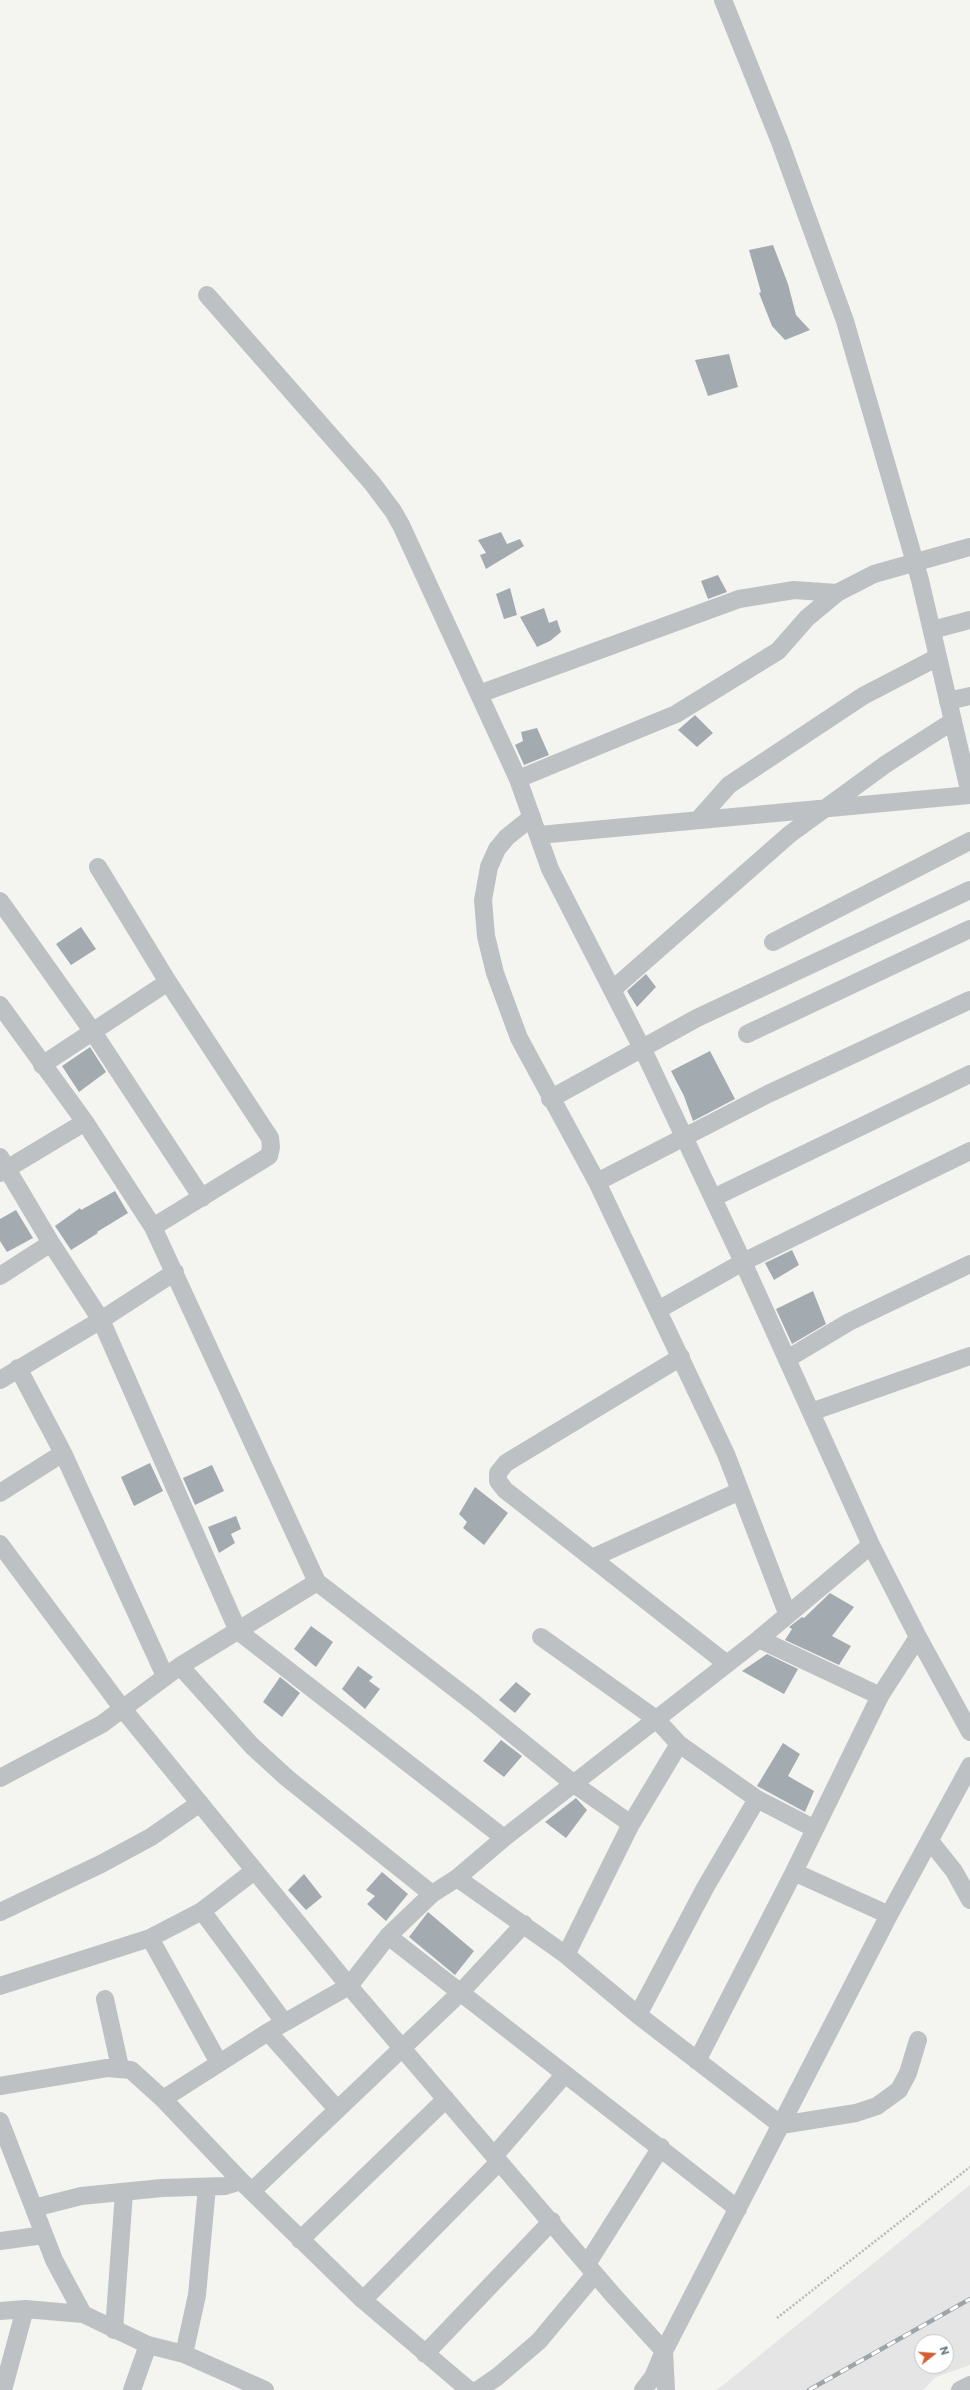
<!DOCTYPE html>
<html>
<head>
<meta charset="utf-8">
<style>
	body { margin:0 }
	#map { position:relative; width:970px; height:2390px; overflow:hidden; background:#f4f4f0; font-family:Commissioner,sans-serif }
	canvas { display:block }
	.north { position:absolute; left:914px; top:2334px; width:40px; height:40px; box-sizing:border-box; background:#fff; border:1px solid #c1c7cc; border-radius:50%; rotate:73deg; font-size:11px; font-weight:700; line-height:16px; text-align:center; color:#65737f }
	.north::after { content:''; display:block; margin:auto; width:14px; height:18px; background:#d45c30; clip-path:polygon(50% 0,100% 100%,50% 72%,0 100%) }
</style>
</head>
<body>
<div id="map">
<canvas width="970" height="2390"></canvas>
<div class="north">N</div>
</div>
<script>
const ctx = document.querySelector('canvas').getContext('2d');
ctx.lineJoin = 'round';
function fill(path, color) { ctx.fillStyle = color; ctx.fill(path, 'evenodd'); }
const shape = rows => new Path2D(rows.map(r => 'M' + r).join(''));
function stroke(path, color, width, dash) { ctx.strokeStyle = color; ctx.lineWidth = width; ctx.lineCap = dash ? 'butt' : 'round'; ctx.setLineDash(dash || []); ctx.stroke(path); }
const built = shape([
	[970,2185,970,2365,936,2377,923,2390,717,2390],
	[922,2342,946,2342,946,2366,922,2366]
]);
const building = shape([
	[773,245,788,284,796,315,810,330,785,340,772,326,759,293,761,292,749,250],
	[729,354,738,387,708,396,695,360],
	[501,532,507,544,520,539,524,546,486,569,480,555,486,553,478,540],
	[718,575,727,592,708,599,701,581],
	[510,588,517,615,504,619,496,594],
	[544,608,549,623,557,620,561,632,550,641,537,647,520,617],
	[695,715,713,733,697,747,678,730],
	[537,728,549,755,524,765,515,745,523,741,521,732],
	[81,927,96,949,71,965,56,944],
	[646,974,656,987,637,1007,627,991],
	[90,1047,106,1072,79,1092,62,1066],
	[710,1051,735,1099,693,1121,684,1096,671,1071],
	[115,1191,128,1213,97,1232,98,1233,71,1250,55,1226,80,1208,81,1210],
	[16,1210,33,1238,7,1252,0,1241,0,1219],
	[792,1250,799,1265,774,1280,765,1263],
	[813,1291,826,1324,792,1344,776,1309],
	[150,1463,163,1491,134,1506,121,1477],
	[212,1465,224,1491,195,1505,183,1478],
	[475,1487,508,1513,484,1545,463,1528,467,1522,459,1514],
	[236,1516,241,1529,231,1534,235,1543,219,1553,208,1527],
	[830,1593,854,1607,832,1636,851,1646,839,1665,785,1640,792,1629,789,1627,802,1617,804,1618],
	[311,1626,333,1642,316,1667,294,1649],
	[767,1654,798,1669,784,1694,742,1671],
	[358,1666,373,1677,369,1681,380,1689,365,1709,342,1689],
	[280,1677,300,1693,282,1717,263,1702],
	[516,1682,531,1694,515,1713,499,1700],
	[501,1740,522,1756,504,1777,483,1761],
	[783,1743,800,1754,788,1776,814,1791,805,1812,757,1786],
	[576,1798,587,1810,566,1838,545,1822],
	[382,1872,408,1894,386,1921,367,1904,375,1896,366,1890],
	[304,1874,322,1897,306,1910,288,1890],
	[428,1912,474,1951,455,1975,409,1937]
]);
const path = shape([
	[777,2318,970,2167]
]);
const minor = shape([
	[723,0,780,142,845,321,920,580,970,794],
	[207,295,372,483,393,511,401,525,518,779,550,869,646,1056,743,1262,871,1545,918,1637,970,1732],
	[932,630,970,620],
	[479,694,739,599,794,590,837,593],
	[948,701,970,696],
	[518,779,676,714,778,651,807,618,837,593,874,574,970,547],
	[532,817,507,837,497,849,489,867,483,900,486,936,495,973,519,1038,597,1182,726,1454,787,1613],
	[698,820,729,785,863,696,938,657],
	[539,835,970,795],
	[98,867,168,982,270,1138,271,1147,269,1156,153,1227],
	[0,901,93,1032,202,1198],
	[773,942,970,841],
	[612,990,790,834,886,764,953,721],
	[0,1005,85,1122,153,1227,317,1582,474,1703,574,1784,631,1824],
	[747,1034,970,929],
	[42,1065,168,982],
	[550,1099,697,1018,970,890],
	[0,1157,51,1243,101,1320,238,1631,504,1838],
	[0,1173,85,1122],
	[597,1182,768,1094,970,1000],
	[713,1198,970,1074],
	[0,1276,51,1243],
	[658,1310,743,1262,970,1151],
	[681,1357,506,1463,498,1473,498,1481,505,1490,727,1664],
	[787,1359,849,1322,970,1264],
	[18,1368,63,1453,165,1676],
	[0,1380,101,1320,175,1272],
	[811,1412,970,1356],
	[0,1493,63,1453],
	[0,1544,122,1708,349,1986,613,2295,664,2351,666,2390],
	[592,1558,740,1491],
	[541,1637,656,1719,679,1744,757,1799,815,1829],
	[759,1639,880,1696],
	[180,1666,252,1746,287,1778,432,1894],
	[0,1778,102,1724,180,1666,317,1582],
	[930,1841,954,1871,970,1900],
	[794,1872,889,1915],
	[457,1878,566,1955,638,2015,781,2125,856,2113,877,2106,899,2090,908,2073,918,2040],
	[202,1911,284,2022],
	[0,1912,101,1864,151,1837,200,1803],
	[388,1936,738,2209],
	[150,1938,219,2063],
	[566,1955,631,1824,679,1744],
	[0,1986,150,1938,202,1911,254,1871],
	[105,1999,120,2067],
	[638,2015,705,1888,757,1799],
	[268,2032,337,2109],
	[697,2061,794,1872,880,1696,918,1637],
	[0,2086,107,2068,131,2070,163,2099,241,2181,363,2300,469,2390],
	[163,2099,268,2032,349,1986,388,1936,432,1894,457,1878,504,1838,759,1639,871,1545],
	[0,2121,54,2260,83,2314],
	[494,2156,564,2075],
	[252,2191,460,1993,524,1924],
	[34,2208,81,2196,162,2188,225,2186,241,2181],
	[300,2240,446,2099],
	[0,2241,44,2235],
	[587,2264,661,2147],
	[363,2300,499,2162],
	[0,2311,25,2309,83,2314,148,2345,184,2354,265,2390],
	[114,2330,124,2193],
	[184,2354,197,2295,207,2187],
	[425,2354,552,2221],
	[3,2390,25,2309],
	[132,2390,148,2345],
	[478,2390,497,2377,539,2341,595,2274],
	[643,2390,653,2377,664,2351,889,1915,970,1766],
	[960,2390,970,2385]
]);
const rail = shape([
	[809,2390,970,2299]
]);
fill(built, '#e4e5e4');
fill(building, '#a4abb0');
stroke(path, '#b7babc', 2.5, [2, 2]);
stroke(minor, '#bdc1c4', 18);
stroke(rail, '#9fa4a9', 4.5);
stroke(rail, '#fff', 3, [9]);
</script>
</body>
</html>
